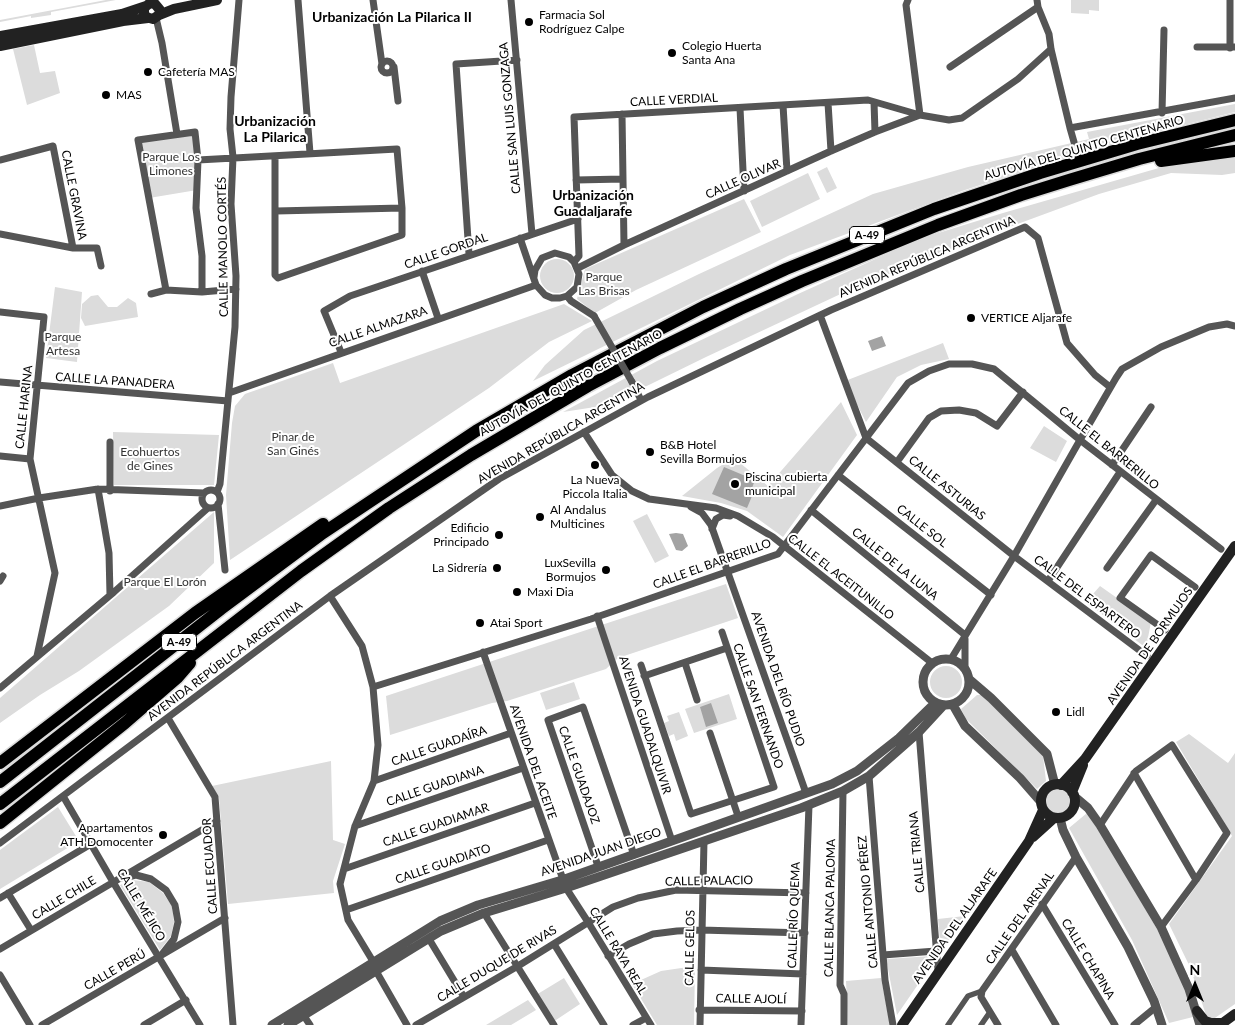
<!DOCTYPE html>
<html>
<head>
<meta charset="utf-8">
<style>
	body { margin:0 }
	#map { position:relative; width:1235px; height:1025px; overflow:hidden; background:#fff; font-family:Lato,sans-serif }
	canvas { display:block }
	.north { position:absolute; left:1170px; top:960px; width:50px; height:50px; -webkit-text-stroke:4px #fff; paint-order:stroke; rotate:0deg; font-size:14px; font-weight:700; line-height:20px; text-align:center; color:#000 }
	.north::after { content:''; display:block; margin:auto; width:18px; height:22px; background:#000; clip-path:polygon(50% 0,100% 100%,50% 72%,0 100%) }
</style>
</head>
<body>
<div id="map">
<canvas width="1235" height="1025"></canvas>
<div class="north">N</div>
</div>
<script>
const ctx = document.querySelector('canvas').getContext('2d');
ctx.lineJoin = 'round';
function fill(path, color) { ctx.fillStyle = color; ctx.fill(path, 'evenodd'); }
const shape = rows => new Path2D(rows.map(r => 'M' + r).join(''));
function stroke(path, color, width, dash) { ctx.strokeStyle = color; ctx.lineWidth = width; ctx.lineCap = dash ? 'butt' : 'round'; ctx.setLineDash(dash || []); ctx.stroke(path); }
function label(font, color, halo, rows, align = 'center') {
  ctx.font = font + ' Lato,sans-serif'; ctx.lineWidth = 4; ctx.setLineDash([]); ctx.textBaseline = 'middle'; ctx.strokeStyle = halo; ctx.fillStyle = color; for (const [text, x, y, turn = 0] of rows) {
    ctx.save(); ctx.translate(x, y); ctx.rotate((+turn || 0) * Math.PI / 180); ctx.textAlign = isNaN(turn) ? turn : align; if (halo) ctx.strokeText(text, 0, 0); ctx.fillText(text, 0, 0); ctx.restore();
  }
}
const green = shape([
	[106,0,116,0,51,12,51,15,31,18,31,16,0,22,0,20],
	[1071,0,1104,0,1099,0,1099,11,1089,10,1089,14,1071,13],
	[34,45,40,73,55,71,60,93,27,105,13,49],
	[1235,104,1235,112,1100,146,962,191,790,255,533,381,545,365,584,330,699,274,873,194,968,167,1089,139,1087,132],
	[195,132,197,190,149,198,138,140],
	[1235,146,1235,173,1222,175,1171,173,1099,194,966,243,847,291,706,357,608,405,563,412,657,361,798,294,922,238,1003,213],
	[827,167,837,188,827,193,817,172],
	[808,173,820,199,762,227,750,201],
	[744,199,761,232,636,290,595,313,577,299,585,269],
	'540 276a17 17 0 1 1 34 0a17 17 0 1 1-34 0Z',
	[55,287,82,292,77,362,46,358],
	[98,295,108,307,117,307,128,298,136,303,138,317,85,326,81,318,82,304,91,296],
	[564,304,592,321,549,342,489,388,230,560,226,495,232,423,235,406,245,394,333,363,340,383],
	[943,343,949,359,921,365,897,377,866,422,845,381],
	[841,402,857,435,783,537,747,511,721,503,682,496,717,468,734,458,768,486],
	[1044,426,1067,441,1056,462,1030,448],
	[113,432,219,435,214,485,114,485],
	[214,512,214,563,169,606,79,671,40,695,0,723,0,698],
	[647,514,669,556,655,563,633,521],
	[726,584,738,618,618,658,606,669,507,701,492,703,390,735,386,696],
	[1100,586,1151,622,1146,648,1086,602],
	'930 682a16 16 0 1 1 32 0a16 16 0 1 1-32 0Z',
	[574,682,580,699,546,710,540,693],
	[729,694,737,719,694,733,685,709],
	[977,695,982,695,1043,756,1046,781,1037,789,966,719,961,709],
	[679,712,688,736,676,741,674,734,669,736,664,723,669,721,667,716],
	[1189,734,1228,763,1235,753,1235,1004,1212,1020,1206,1015,1190,967,1169,924,1232,836,1176,742],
	[331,761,333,840,345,844,333,881,334,893,228,904,219,798,212,786],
	'1045 802a13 13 0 1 1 26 0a13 13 0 1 1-26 0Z',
	[58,807,79,841,0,889,0,850],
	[1087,813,1106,842,1157,929,1187,991,1193,1017,1169,1023,1132,940,1069,828],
	[133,880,149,882,163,893,172,906,174,922,171,936,160,950,120,885],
	[965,916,941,952,938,919],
	[932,956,932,964,897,1015,886,959],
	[695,966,694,1025,657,1025,632,984,661,971],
	[564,978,580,1004,553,1022,536,995],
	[881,978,890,1025,848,1025,846,981],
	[528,1000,536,1010,511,1025,486,1025]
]);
const water = shape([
	[882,336,886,346,872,351,868,341],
	[724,467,755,480,752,488,755,489,747,508,712,494],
	[676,533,683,534,688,546,682,551,676,550,669,534],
	[711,703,718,723,706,727,700,707]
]);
const pedestrian = shape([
	[948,1025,968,996,982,991],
	[981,1025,990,1012]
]);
const minor = shape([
	[298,0,310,153],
	[373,0,382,64],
	[511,0,532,234],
	[908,0,906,5,920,115],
	[1037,0,1038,7,1049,34,1051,49,1070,128,1235,98],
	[156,18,162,43,177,134],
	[1197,47,1235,47],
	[1230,48,1230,0],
	'381 67a6 6 0 1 1 12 0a6 6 0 1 1-12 0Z',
	[394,67,398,101],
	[950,67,1038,7],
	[874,102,875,132],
	[828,103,831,151],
	[783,105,787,171],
	[740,108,744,191],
	[1162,113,1164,30],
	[622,114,624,245],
	[1070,128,1074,142],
	[0,160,53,146,73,248],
	[198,160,397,149,402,208,402,235,278,278,275,275,275,156],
	[576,180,623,179],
	[276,211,402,208],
	[0,234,73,248,97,248,101,266],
	[520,238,536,285,545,295,552,298,560,298,567,296,577,287,579,274,574,262,569,257,555,253,542,258,535,270,534,277],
	[469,254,456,64,517,60],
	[574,262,579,256,574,117,868,100,920,115,949,120,962,118,1018,79,1051,49],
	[578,268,624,245,831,151,875,132,920,115],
	[422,271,438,318],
	[166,290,138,140,195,132,198,160,196,208,202,256,202,292],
	[151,294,166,290,202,292,236,289],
	[567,296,571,301,594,316],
	[0,312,44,317,30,459,55,573,37,656],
	[820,315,866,438],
	[341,352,324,311,350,296,578,219],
	[0,382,228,401],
	[632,382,641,400],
	[229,393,536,285],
	[584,432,612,475,632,491,649,499,716,508,738,516,773,537,932,663],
	[866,438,1014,556,1147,656],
	[110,442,110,491],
	[0,456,30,459],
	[897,462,929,418,941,411,959,410,976,413,997,426,1023,392],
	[1112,465,1151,407],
	[838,475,991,595],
	[98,489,109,553,110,595],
	'202 499a9 9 0 1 1 18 0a9 9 0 1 1-18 0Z',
	[217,492,220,484,235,327,236,276,231,204,233,157,230,129,231,97,239,0],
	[218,504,225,570],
	[0,506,39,498,98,489,204,493],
	[691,507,702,513,711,525,806,793],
	[811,510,965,635],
	[712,529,716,519,723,515,730,516],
	[1107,568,1156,500],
	[0,581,3,576],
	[1048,581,1120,472],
	[330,596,362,646,373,687,378,745,374,781,355,826,340,884,348,920,374,963],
	[597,616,672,841],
	[1165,630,1120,598,1151,555,1195,587],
	[483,652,566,888,588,922,651,1025],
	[951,659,1014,556,1080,440,1116,378,1122,369,1161,347,1209,327,1227,324,1235,326],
	[685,663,697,700],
	[641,665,691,814,774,787,722,632],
	[965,668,965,639],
	[644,676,727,648],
	[373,687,591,619,778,554,908,383,929,371,949,364,972,364,994,369,1080,440,1221,549],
	[0,688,114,592,208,508],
	[168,718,215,797,233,1025],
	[919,732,938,970],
	[710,733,738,816],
	[1134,773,1196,880],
	[869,776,885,980,893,1025],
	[374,781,511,733],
	[843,791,840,985,844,994,844,1025],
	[63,796,113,882,200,1025],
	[1100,825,1136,771,1172,745,1227,833,1196,880,1161,927],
	[355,826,523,768],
	[0,843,330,596,499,479,648,397,831,310,1025,227,1038,238,1067,343,1095,375,1110,387],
	[598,866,548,720,583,707,634,855],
	[344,869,535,803],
	[124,878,136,875,151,879,166,890,175,905,178,922,174,939,163,953],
	[8,893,31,930],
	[0,898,91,844],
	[1042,904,1115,1025],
	[346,910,548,840],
	[484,913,554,1025],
	[429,939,464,997],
	[554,944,604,1025],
	[0,949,217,821],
	[1012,950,1056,1025],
	[883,955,936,951],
	[608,956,629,944,653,934,677,931,701,930,805,933],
	[701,970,803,974],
	[376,971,407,1025],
	[0,975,30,1025],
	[699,1010,802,1011],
	[304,1016,310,1025],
	[42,1025,225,918],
	[144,1025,186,1000],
	[416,1025,518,966,613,907,638,898,676,890,806,893],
	[633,1025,646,1018],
	[700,1025,704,841],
	[801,1025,809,805],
	[998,1025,981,997,982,991,1076,857],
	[1134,1025,1156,1007]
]);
const tertiary = shape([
	'923 682a23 23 0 1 1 46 0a23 23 0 1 1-46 0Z',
	[970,680,991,698,1047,754,1055,785],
	[953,705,965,726,1020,778,1041,802],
	[1075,797,1088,808,1100,825,1161,927,1189,989,1200,1025],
	[1060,818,1063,830,1076,857,1128,947,1154,1001,1162,1025],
	[272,1025,440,921,478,905,562,880,832,784,857,771,899,738,935,703],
	[288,1025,441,931,484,913,566,888,801,808,843,791,869,776,919,732,943,706]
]);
const secondary = shape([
	[159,15,160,10,155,4,150,3,144,8,144,13,146,17,153,19,159,15,174,9,217,0],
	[0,36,122,14,146,6],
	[0,46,123,21,148,18],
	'1041 801a17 17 0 1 1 34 0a17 17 0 1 1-34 0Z',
	[1061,785,1085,759,1235,546],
	[1072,792,1083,765],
	[1033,837,1054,818],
	[1197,1011,1205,1021,1211,1023,1221,1023],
	[902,1025,1029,841,1043,810],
	[1220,1025,1235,1014]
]);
const motorway = shape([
	[1161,161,1235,151],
	[0,763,195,613,323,524],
	[0,782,221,609,323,533,476,431,572,375,703,307,786,269,934,209,1040,173,1137,144,1235,120],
	[0,804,301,571,389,508,471,455,588,386,660,348,740,309,802,281,938,225,1021,195,1069,180,1139,159,1235,135],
	[0,823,125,723,177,678,190,663]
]);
const minorBridge = shape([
	[594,316,632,382]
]);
const markers = [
	[529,22,5,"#000"],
	[672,53,5,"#000"],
	[148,72,5,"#000"],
	[106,95,5,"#000"],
	[971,318,5,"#000"],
	[650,452,5,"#000"],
	[595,465,5,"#000"],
	[735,484,5,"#000"],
	[540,517,5,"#000"],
	[499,535,5,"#000"],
	[497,568,5,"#000"],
	[606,570,5,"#000"],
	[517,592,5,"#000"],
	[480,623,5,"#000"],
	[1056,712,5,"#000"],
	[163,835,5,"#000"]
];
const shields = [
	[867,235,35],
	[179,642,35]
];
const shieldNames = [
	["A-49",867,235],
	["A-49",179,642]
];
const poiNames = [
	["Farmacia Sol",539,15],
	["Rodríguez Calpe",539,29],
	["Colegio Huerta",682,46],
	["Santa Ana",682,60],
	["Cafetería MAS",158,72],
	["MAS",116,95],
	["VERTICE Aljarafe",981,318],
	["B&B Hotel",660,445],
	["Sevilla Bormujos",660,459],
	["Piscina cubierta",745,477],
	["municipal",745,491],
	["La Nueva",595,480,"center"],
	["Piccola Italia",595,494,"center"],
	["Al Andalus",550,510],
	["Multicines",550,524],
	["Edificio",489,528,"right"],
	["Principado",489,542,"right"],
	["LuxSevilla",596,563,"right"],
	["Bormujos",596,577,"right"],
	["La Sidrería",487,568,"right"],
	["Maxi Dia",527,592],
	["Atai Sport",490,623],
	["Lidl",1066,712],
	["Apartamentos",153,828,"right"],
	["ATH Domocenter",153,842,"right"]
];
const streetNames = [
	["CALLE VERDIAL",674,100,-3],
	["CALLE SAN LUIS GONZAGA",510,118,-95],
	["AUTOVÍA DEL QUINTO CENTENARIO",1084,148,-16],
	["CALLE OLIVAR",743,179,-24],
	["CALLE GRAVINA",74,195,79],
	["CALLE MANOLO CORTÉS",223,247,-91],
	["CALLE GORDAL",446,251,-19],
	["AVENIDA REPÚBLICA ARGENTINA",927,257,-23],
	["CALLE ALMAZARA",378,327,-19],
	["CALLE LA PANADERA",115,381,4],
	["AUTOVÍA DEL QUINTO CENTENARIO",571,383,-29],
	["CALLE HARINA",24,407,-84],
	["AVENIDA REPÚBLICA ARGENTINA",561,433,-30],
	["CALLE EL BARRERILLO",1109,448,39],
	["CALLE ASTURIAS",947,488,39],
	["CALLE SOL",922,526,38],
	["CALLE EL BARRERILLO",712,564,-20],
	["CALLE DE LA LUNA",895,564,39],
	["CALLE EL ACEITUNILLO",841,577,38],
	["CALLE DEL ESPARTERO",1087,597,37],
	["AVENIDA DE BORMUJOS",1150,646,-55],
	["AVENIDA REPÚBLICA ARGENTINA",225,661,-37],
	["AVENIDA DEL RÍO PUDIO",778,679,71],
	["CALLE SAN FERNANDO",758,706,71],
	["AVENIDA GUADALQUIVIR",645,725,72],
	["CALLE GUADAÍRA",439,746,-19],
	["AVENIDA DEL ACEITE",533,762,71],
	["CALLE GUADAJOZ",579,775,71],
	["CALLE GUADIANA",435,786,-19],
	["CALLE GUADIAMAR",436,825,-19],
	["AVENIDA JUAN DIEGO",601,852,-19],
	["CALLE TRIANA",917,852,-95],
	["CALLE GUADIATO",443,864,-19],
	["CALLE ECUADOR",210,866,-94],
	["CALLE PALACIO",709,881,-1],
	["CALLE CHILE",64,898,-31],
	["CALLE ANTONIO PÉREZ",868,902,-95],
	["CALLE MÉJICO",141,905,59],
	["CALLE BLANCA PALOMA",830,908,-89],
	["CALLE RÍO QUEMA",794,915,-88],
	["CALLE DEL ARENAL",1020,918,-55],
	["AVENIDA DEL ALJARAFE",955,926,-55],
	["CALLE GELOS",690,948,-89],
	["CALLE RAYA REAL",618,951,59],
	["CALLE CHAPINA",1088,959,59],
	["CALLE DUQUE DE RIVAS",497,964,-31],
	["CALLE PERÚ",115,970,-30],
	["CALLE AJOLÍ",751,999,1]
];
const parkNames = [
	["Parque Los",171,157],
	["Limones",171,171],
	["Parque",604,277],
	["Las Brisas",604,291],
	["Parque",63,337],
	["Artesa",63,351],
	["Pinar de",293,437],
	["San Ginés",293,451],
	["Ecohuertos",150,452],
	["de Gines",150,466],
	["Parque El Lorón",165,582]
];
const neighbourhoodNames = [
	["Urbanización La Pilarica II",392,17],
	["Urbanización",275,121],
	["La Pilarica",275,137],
	["Urbanización",593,195],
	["Guadaljarafe",593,211]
];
fill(green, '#dcdcdc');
fill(water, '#a3a3a3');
stroke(motorway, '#dbdbdb', 15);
stroke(pedestrian, '#555', 5.5);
stroke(minor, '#555', 7);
stroke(tertiary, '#555', 9);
stroke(secondary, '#222', 10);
stroke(motorway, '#000', 12);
stroke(minorBridge, '#555', 7);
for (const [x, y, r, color] of markers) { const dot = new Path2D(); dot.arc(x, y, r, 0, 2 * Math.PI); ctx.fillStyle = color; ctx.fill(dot); stroke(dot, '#fff', 2); }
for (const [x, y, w] of shields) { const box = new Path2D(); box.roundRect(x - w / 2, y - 8.5, w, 17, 4); ctx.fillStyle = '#fff'; ctx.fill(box); stroke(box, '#000', 1); }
label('bold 11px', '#000', null, shieldNames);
label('12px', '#000', '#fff', poiNames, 'left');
label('12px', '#000', '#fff', streetNames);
label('12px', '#333', '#fff', parkNames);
label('bold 14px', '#000', '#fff', neighbourhoodNames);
</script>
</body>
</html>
